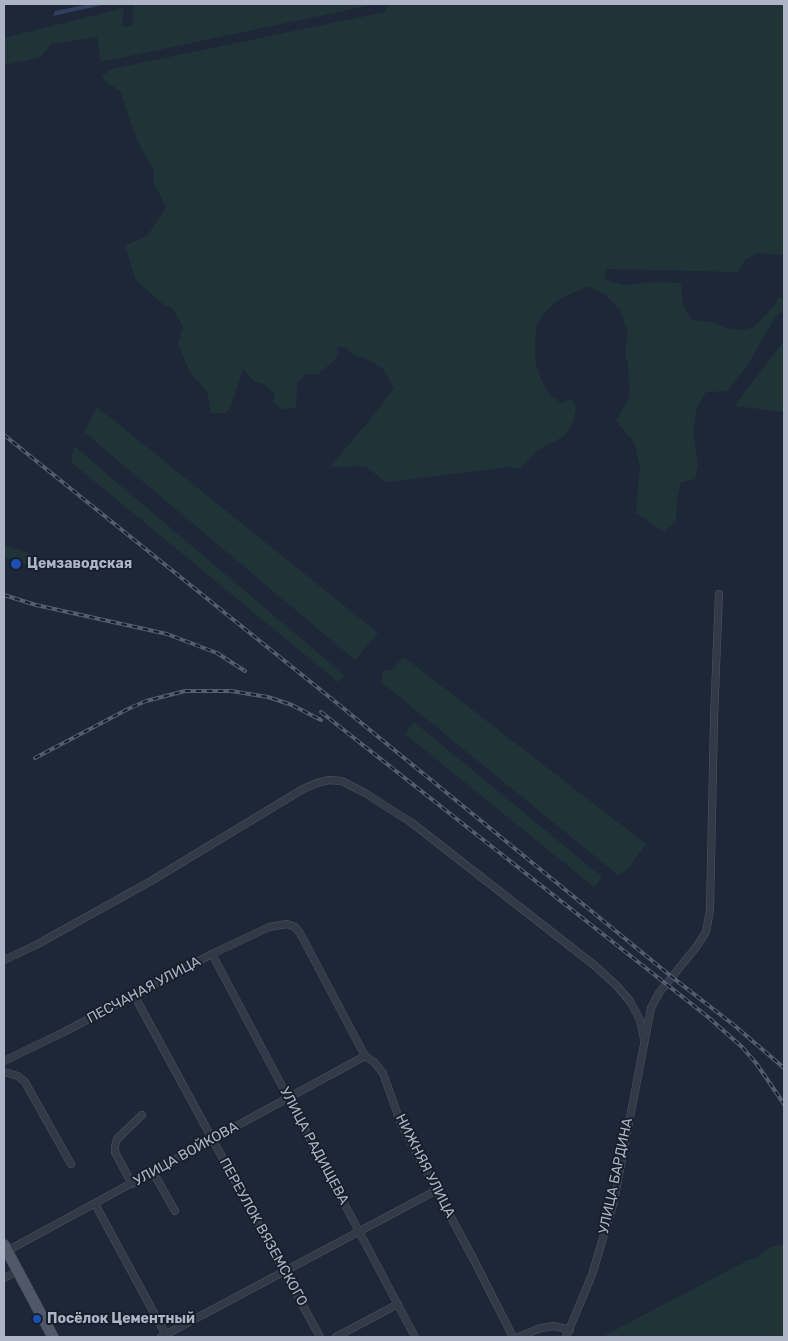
<!DOCTYPE html>
<html>
<head>
<meta charset="utf-8">
<style>
	body { margin:0 }
	#map { position:relative; width:788px; height:1341px; overflow:hidden; background:#1e2737; font-family:Rubik,sans-serif }
	canvas { display:block }
	.frame { position:absolute; inset:0; border:5px solid #acb4c5; pointer-events:none }
</style>
</head>
<body>
<div id="map">
<canvas width="788" height="1341"></canvas>
<div class="frame"></div>
</div>
<script>
const ctx = document.querySelector('canvas').getContext('2d');
ctx.lineJoin = 'round';
function fill(path, color) { ctx.fillStyle = color; ctx.fill(path, 'evenodd'); }
const shape = rows => new Path2D(rows.map(r => 'M' + r).join(''));
function stroke(path, color, width, dash) { ctx.strokeStyle = color; ctx.lineWidth = width; ctx.lineCap = dash ? 'butt' : 'round'; ctx.setLineDash(dash || []); ctx.stroke(path); }
function label(font, color, halo, rows, align = 'center') {
  ctx.font = font + ' Rubik,sans-serif'; ctx.lineWidth = 4; ctx.setLineDash([]); ctx.textBaseline = 'middle'; ctx.strokeStyle = halo; ctx.fillStyle = color; for (const [text, x, y, turn = 0] of rows) {
    ctx.save(); ctx.translate(x, y); ctx.rotate((+turn || 0) * Math.PI / 180); ctx.textAlign = isNaN(turn) ? turn : align; if (halo) ctx.strokeText(text, 0, 0); ctx.fillText(text, 0, 0); ctx.restore();
  }
}
const green = shape([
	[140,4,376,4,101,62,97,37,51,44,41,57,5,65,4,63,4,38,124,8,122,26,133,26,133,5],
	[388,4,784,4,784,255,760,253,746,259,738,272,605,269,605,279,622,285,658,282,681,283,683,305,692,320,716,323,725,328,742,330,754,327,775,305,779,297,784,299,784,310,776,316,748,364,727,391,706,392,697,407,693,431,698,465,695,479,681,482,677,499,676,521,664,532,636,513,640,467,634,442,616,421,630,396,628,365,625,354,628,333,620,309,605,295,589,286,563,297,550,307,537,323,535,341,535,360,540,377,549,394,561,403,573,399,576,408,573,422,564,436,537,451,520,469,509,467,386,482,365,466,330,467,377,411,394,388,383,369,367,359,354,355,346,348,337,347,338,356,329,365,317,375,306,374,297,383,296,408,282,409,273,402,275,395,266,385,255,382,243,369,231,406,226,413,211,413,207,392,190,372,178,344,183,327,173,309,163,304,136,280,125,246,148,235,166,207,153,181,154,171,136,138,120,91,105,81,102,76,111,69,385,12],
	[784,341,784,412,735,406,735,405],
	[97,407,378,633,355,660,84,432],
	[74,446,344,675,338,682,71,462],
	[4,545,33,555,39,561,39,568,4,557],
	[404,657,646,844,628,869,618,875,381,682,383,671,391,670],
	[414,722,602,877,594,887,405,734],
	[784,1244,784,1337,602,1337,748,1260,753,1260,771,1247]
]);
const water = shape([
	[89,4,107,4,53,16,55,11]
]);
const minor = shape([
	[212,954,415,1337],
	[4,960,36,945,151,881,303,789,317,783,329,780,342,781,365,793,412,823,594,965,616,985,630,1001,640,1020,644,1039],
	[134,995,320,1337],
	[4,1061,64,1032,212,954,269,927,287,924,295,927,300,933,365,1056,374,1062,383,1073,401,1124,475,1262,513,1337],
	[4,1072,18,1076,25,1082,71,1164],
	[153,1172,175,1211],
	[132,1184,115,1152,115,1146,117,1139,142,1115],
	[95,1204,167,1337],
	[7,1251,365,1056],
	[4,1278,18,1271],
	[161,1337,437,1190],
	[336,1337,398,1304],
	[518,1337,541,1328,554,1326,570,1330],
	[566,1337,592,1275,614,1201,651,1008,659,993,697,946,706,932,710,910,714,718,719,594]
]);
const primary = shape([
	[4,1245,53,1337]
]);
const rail = shape([
	[4,435,343,708,672,977,735,1026,784,1068],
	[4,595,36,605,167,634,217,653,245,671],
	[321,712,708,1017,742,1047,756,1063,784,1104],
	[35,758,128,709,146,701,185,691,231,691,268,697,292,705,321,720]
]);
const markers = [
	[16,564,6,"#1a4fb4"],
	[37,1319,5,"#1a4fb4"]
];
const poiNames = [
	["Цемзаводская",27,564],
	["Посёлок Цементный",47,1319]
];
const streetNames = [
	["ПЕСЧАНАЯ УЛИЦА",144,990,-28],
	["УЛИЦА РАДИЩЕВА",314,1146,62],
	["УЛИЦА ВОЙКОВА",186,1154,-29],
	["НИЖНЯЯ УЛИЦА",425,1166,63],
	["УЛИЦА БАРДИНА",616,1176,-78],
	["ПЕРЕУЛОК ВЯЗЕМСКОГО",263,1232,61]
];
fill(green, '#203438');
fill(water, '#2f3f5e');
stroke(minor, '#4d5463', 8);
stroke(primary, '#3c4351', 12);
stroke(minor, '#323a48', 7);
stroke(primary, '#505868', 11);
stroke(rail, '#545d6f', 4);
stroke(rail, '#181f2c', 2, [5.5]);
for (const [x, y, r, color] of markers) { const dot = new Path2D(); dot.arc(x, y, r, 0, 2 * Math.PI); ctx.fillStyle = color; ctx.fill(dot); stroke(dot, '#181f2c', 2); }
label('bold 14px', '#acb4c5', '#181f2c', poiNames, 'left');
label('14px', '#acb4c5', '#181f2c', streetNames);
</script>
</body>
</html>
